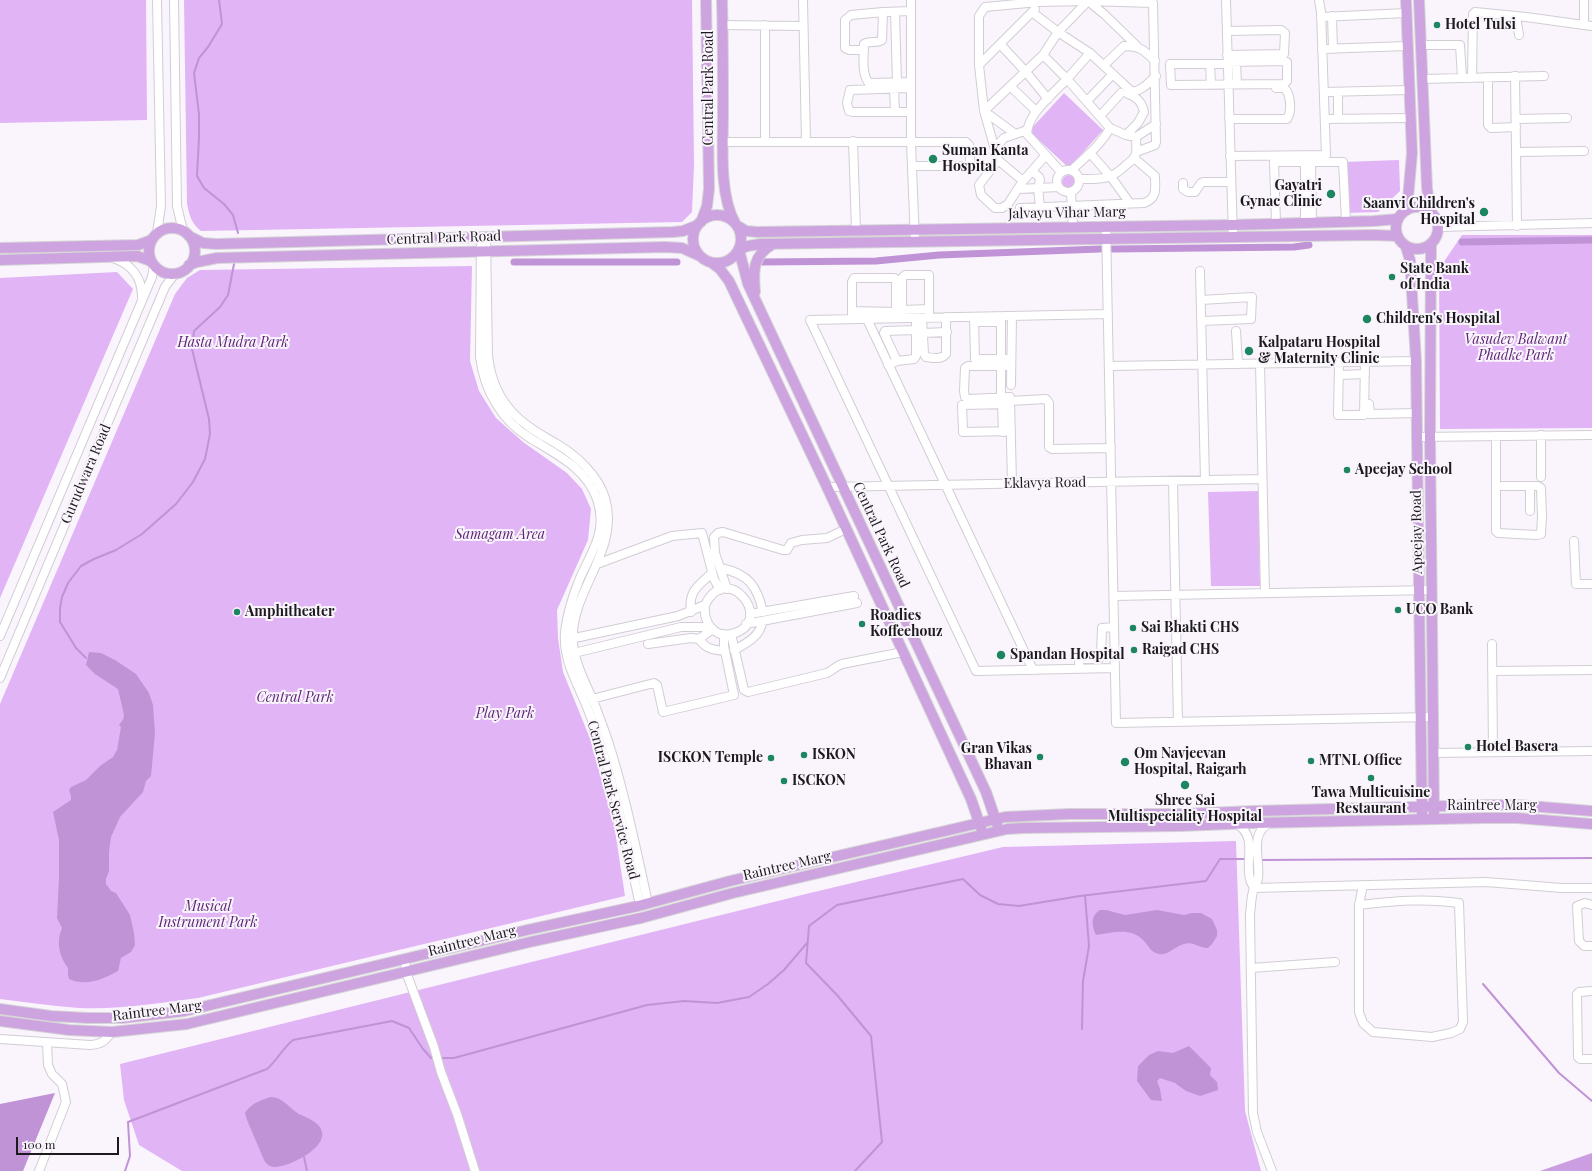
<!DOCTYPE html>
<style>
body{margin:0}
#map{position:relative;width:1592px;height:1171px;overflow:hidden;background:#faf5fd;font-family:"Playfair Display",serif}
canvas{display:block}
.scale{position:absolute;left:16px;top:1137px;width:103px;height:18px;box-sizing:border-box;border:2px solid #1c1a1d;border-top:0;padding-left:5px;font-size:12px;line-height:14px;white-space:nowrap;color:#1c1a1d;-webkit-text-stroke:3px #faf5fd;paint-order:stroke}
</style>
<div id="map">
<canvas width="1592" height="1171"></canvas>
<div class="scale">100 m</div>
</div>
<script>
const ctx = document.querySelector('canvas').getContext('2d');
ctx.lineJoin = 'round';
function fillPath(path, color) {
  ctx.fillStyle = color;
  ctx.fill(path, 'evenodd');
}
function stroke(path, color, width, dash) {
  ctx.strokeStyle = color;
  ctx.lineWidth = width;
  ctx.lineCap = dash ? 'butt' : 'round';
  ctx.setLineDash(dash || []);
  ctx.stroke(path);
}
function label(font, color, halo, rows, align = 'center') {
  ctx.font = font + ' "Playfair Display",serif';
  ctx.lineWidth = 4;
  ctx.setLineDash([]);
  ctx.textBaseline = 'middle';
  ctx.strokeStyle = halo;
  ctx.fillStyle = color;
  for (const [text, x, y, turn = 0] of rows) {
    ctx.save();
    ctx.translate(x, y);
    ctx.rotate((+turn || 0) * Math.PI / 180);
    ctx.textAlign = isNaN(turn) ? turn : align;
    if (halo) ctx.strokeText(text, 0, 0);
    ctx.fillText(text, 0, 0);
    ctx.restore();
  }
}
fillPath(new Path2D(`
 M0 0H146L147 120 0 123Z
 M184 0H692L694 164 692 212 682 222 201 231C191 223 189 215 187 203Z
 M1064 93 1103 130 1069 168 1029 131Z
 M1399 160 1400 191 1378 212 1346 213 1344 162Z
 M1062 182a7 7 0 1 1 14 0a7 7 0 1 1-14 0Z
 M1462 235H1592V428L1440 429 1439 269Z
 M472 266 470 361 479 391 496 418 523 442 567 473 582 489 591 509 588 540 557 610 558 638 563 672 591 741 614 824 625 896 198 998C158 1003 119 1010 79 1008 53 1006 26 1002 0 999V704L175 294 187 278 200 270Z
 M117 272 133 289 0 598V278Z
 M1259 491 1260 586H1211L1208 492Z
 M1236 841 1245 1111 1261 1171H182L139 1145 124 1100 120 1064 810 893 1003 847Z`), '#e0b4f5');
fillPath(new Path2D(`
 M1592 1153V1171H1540Z`), '#cb9de1');
fillPath(new Path2D(`
 M89 652 101 653 115 660 136 674 149 693 153 705 155 733 151 776 146 781 143 792 120 817 111 837 109 852V871L106 879V884L111 891 116 893 130 915 134 933 135 945 131 952 121 958 118 971C103 979 87 987 69 979L68 974V968C59 956 56 942 62 928L57 918 59 878V840L53 812 71 800V796L69 790 71 787 86 780 100 766 113 757 117 750 121 727 119 725C121 722 124 719 124 716 124 714 119 693 118 689L95 674 86 665Z
 M1100 910H1106L1125 915 1157 910 1184 915 1192 913H1201L1212 919 1217 930V936L1212 944 1208 948C1199 948 1193 941 1184 944 1176 946 1167 956 1159 954 1151 953 1148 945 1143 940 1130 927 1112 933 1096 935 1092 926 1090 916 1100 910Z
 M1189 1046 1211 1068 1210 1075 1217 1082 1218 1090 1200 1096 1186 1091 1175 1083 1160 1078 1157 1081 1160 1089 1162 1101 1151 1100 1137 1081 1138 1066 1149 1055 1158 1051 1173 1053Z
 M55 1093 23 1171H0V1104Z
 M270 1097C283 1097 289 1108 299 1114 307 1118 320 1122 322 1132 326 1149 287 1168 273 1167 269 1166 266 1164 264 1160L247 1120 245 1113C252 1103 259 1101 270 1097Z`), '#c093d6');
stroke(new Path2D(`
 M219 0 222 24 208 47 199 58 194 73 199 114V138L197 176 204 188 224 204 233 215 238 233
 M1108 249H1113
 M86 658 76 648 60 622V608L62 597 68 583 81 566 94 559 116 550 142 534 176 504 193 482 205 459 210 434 209 419 192 349 194 331 220 307 228 295 234 264
 M1260 860 1592 858
 M1483 984 1559 1073 1592 1101
 M1082 1029 1083 981 1089 946 1085 895
 M440 1058H454L647 1005 684 1001 717 1003 749 997 768 984 784 970 807 943
 M304 1157 307 1171
 M125 1171 130 1156 128 1122 267 1069C277 1060 283 1048 293 1040L392 1021 409 1028 423 1049 431 1058H435
 M855 1171 882 1142 871 1036 837 995 806 963 809 926 837 905 963 879 980 895 998 904 1019 906 1080 896 1206 881 1220 859H1246`), '#c093d6', 2);
stroke(new Path2D(`
 M1462 242 1592 240
 M1113 249 1294 247 1309 245
 M514 262H677
 M760 262 876 261 939 255 1100 249`), '#c093d6', 7);
const minor = new Path2D(`
 M157 0 161 206 157 233
 M174 0 177 206 183 231
 M803 0 806 141
 M911 0V142L915 242
 M1226 0 1233 237
 M1584 0V25L1592 26
 M911 11 883 12 882 40C877 44 870 40 864 44 864 55 861 74 869 83L911 82
 M895 12 897 82
 M1032 12 1058 32 1088 1 1104 14 1137 46
 M1332 16 1333 49
 M1321 17 1406 13
 M1507 20 1517 22 1519 35
 M723 25 803 26
 M1227 31 1281 30 1285 33 1284 54 1227 55
 M1000 44 1026 72 1048 99
 M1421 45H1460L1462 78
 M1322 49 1407 46
 M864 50H849L845 48V20L851 15 883 12
 M1043 55 1067 79 1090 53
 M1227 62 1284 61 1287 62V81L1284 84 1171 85 1170 64H1227
 M1236 62 1237 84
 M1210 64 1211 85
 M979 65 1035 9
 M1104 65 1124 46C1140 46 1144 50 1155 61
 M1515 76 1517 226
 M1488 77V125L1491 128 1516 127
 M1472 78 1473 14 1475 12 1526 17 1584 25
 M1422 79 1544 76
 M1010 86 1036 111
 M894 88 895 112
 M911 88 850 90 847 103 849 111 853 112H911
 M1324 92 1409 90
 M1087 101 1113 74
 M1100 116 1121 93
 M1229 119H1287C1292 112 1291 93 1284 88H1276
 M1325 119 1411 118
 M1338 119V92
 M1516 119 1567 118
 M1110 128 1126 135 1136 137 1156 124
 M1014 133 984 111 1043 55 1058 32 1090 53 1132 92C1143 90 1148 83 1156 76
 M1126 135 1138 123 1144 112C1142 102 1137 97 1128 94
 M853 141 856 230
 M723 142H966L969 145 970 153V164L968 166H912
 M765 142V25
 M995 148 1004 138 1027 130
 M1516 152 1584 151
 M1090 153 1111 177 1129 202
 M1046 155 1023 181 1008 204 1002 208H995L981 195 979 185 998 160 984 111 979 65V16L985 7 1038 2 1088 1 1153 3 1156 142 1155 145 1136 152
 M1230 156 1326 155 1321 12 1319 0
 M998 160 1023 181
 M1057 181a11 11 0 1 1 22 0a11 11 0 1 1-22 0Z
 M1032 171 1039 177 1040 180 1038 188 1040 207
 M1061 172 1027 134C1027 114 1054 93 1067 79L1110 128C1101 145 1085 157 1072 170
 M1079 179C1100 179 1110 181 1126 165 1130 162 1135 159 1136 153 1137 148 1136 142 1136 137
 M1183 183V189L1188 192H1195L1201 183 1203 182H1231
 M1019 189 1058 187
 M1071 192 1073 228
 M1020 208 1144 203C1158 198 1155 188 1155 176L1134 158
 M1276 223 1274 162H1305V223
 M1312 223 1311 162H1343L1346 222
 M1106 227 1116 723 1433 717
 M1438 227 1592 223
 M481 237 480 357C484 390 501 420 530 438 556 454 586 468 597 499 608 531 592 551 580 578 573 595 567 614 565 632 563 657 574 677 584 700 590 714 595 728 600 743 617 796 628 851 640 905
 M486 237 488 356C491 384 504 409 528 426 537 433 547 438 557 444 577 456 598 475 605 498 621 551 569 591 573 643 575 663 584 680 592 698 598 712 603 727 608 741 625 794 636 849 648 903
 M113 258C131 264 142 277 142 297
 M1200 271 1205 480
 M1201 300 1252 297 1251 319 1202 321
 M902 310 929 309
 M852 311 896 312
 M1108 314 810 320 976 671 1115 668
 M974 317 975 359H1011
 M902 318V278L905 275H929V318
 M922 318 924 354 926 357C933 358 941 360 946 354V317
 M852 319V282L854 278H894L896 279V318
 M867 319 1033 670
 M974 322H1001V359
 M1236 331 1238 364
 M923 333 947 332
 M897 361 884 333 885 331 916 330
 M1339 362 1338 415H1364L1365 362
 M1260 363 1265 593
 M888 365 897 361 914 359 916 356V318
 M1001 366V397
 M1109 366 1416 361
 M1339 375 1365 374
 M1011 385 1012 316
 M1010 397 970 399 965 397 964 391 965 368 968 366H1011
 M1010 400 1012 483
 M1010 401 1046 399 1049 403V447L1052 449 1111 448
 M1002 404 1003 432
 M1010 404 962 405 963 432 1011 431
 M1369 404 1370 414 1417 413
 M1541 435V477
 M1496 436V531L1498 533 1537 535 1541 534 1542 517 1541 488 1538 486H1502
 M1417 437 1592 435
 M1173 481 1178 722
 M1530 486V511
 M827 487 1262 479
 M1574 541 1576 584H1592
 M597 564 672 536 702 533 714 579 720 590
 M721 568C748 574 757 585 763 612
 M727 589 715 553 714 537 718 533 723 532 783 550H787L791 543 802 540 827 538 846 529
 M1114 596 1432 590
 M691 612C688 591 698 586 712 573
 M750 614 854 596
 M746 624 857 603
 M731 634 744 690 748 692 827 673C833 670 836 666 842 664L903 652
 M0 636 152 277 154 265
 M570 639 678 616 705 605C726 560 775 619 735 633 715 640 703 623 705 605
 M699 639C706 649 713 650 725 651
 M648 644 691 638 699 639 713 629
 M1492 644 1493 752
 M734 650C746 644 762 635 762 621
 M570 654 681 627H710
 M1080 668 1079 663 1081 659H1099L1101 656 1102 628 1114 627
 M1492 671 1592 670
 M0 678 165 287 173 276 178 273
 M592 699 654 683 657 685 663 712 734 695 724 646V634
 M1433 753 1592 751
 M1270 823C1248 833 1261 861 1258 879 1257 882 1255 885 1254 888 1251 896 1251 906 1250 915L1253 1113 1257 1132 1272 1171
 M1236 824C1258 835 1245 860 1250 879 1250 882 1253 885 1254 888
 M1254 888 1486 882 1562 888H1592
 M1359 905C1393 901 1426 898 1459 903L1463 1022 1460 1029 1451 1033 1432 1037 1373 1032 1363 1023 1359 1012V905L1363 885
 M1592 905 1585 903 1577 906 1579 941 1584 946H1592
 M405 959 406 972 434 1047 441 1072 457 1114 475 1171
 M1251 968 1335 962
 M1592 991 1579 992 1577 994 1578 1057 1580 1059H1592
 M0 1039 90 1045C102 1044 104 1042 112 1032
 M39 1171 66 1102 62 1084 52 1074 48 1065 47 1042`);
const major = new Path2D(`
 M722 0C723 38 723 76 723 114 723 146 719 194 735 223
 M1406 0 1412 153 1407 210
 M1419 0 1427 188 1430 212
 M1396 228a21 21 0 1 1 42 0a21 21 0 1 1-42 0Z
 M693 239a24 24 0 1 1 48 0a24 24 0 1 1-48 0Z
 M701 222 707 206 709 189 706 0
 M738 226 746 231 757 232 1232 225 1374 221 1398 219
 M149 251a23 23 0 1 1 46 0a23 23 0 1 1-46 0Z
 M189 236 203 243 216 244 673 232 683 231 698 225
 M1431 245 1430 437 1434 813
 M1406 247 1410 260 1416 361 1422 814
 M0 248 138 245 152 240
 M740 249 748 246 760 244 1374 235 1397 236
 M739 250 748 284 986 792 997 824
 M0 260 137 256 151 261
 M712 263 720 269 729 281 827 487 971 799 981 828
 M189 265 197 262 217 258 665 247 682 248 700 256
 M755 292C753 270 753 255 773 244
 M0 1009 51 1016 88 1018H123L185 1011 527 930 638 906 730 881 1005 817 1069 814H1181L1254 811 1485 805H1517L1592 811
 M0 1021 69 1030 112 1032 187 1024 530 942 641 918 733 893 1007 829 1024 828 1181 826 1255 823 1485 818H1517L1592 824`);
stroke(minor, '#d2cdd4', 10);
stroke(major, '#d6d6d6', 12);
stroke(minor, '#fff', 8);
stroke(major, '#cda4e0', 10);
for (const [x, y, r, color] of [
 [1437,25,4,"#1d8661"],
 [933,159,5,"#1d8661"],
 [1331,194,5,"#1d8661"],
 [1484,212,5,"#1d8661"],
 [1392,277,4,"#1d8661"],
 [1367,319,5,"#1d8661"],
 [1249,351,5,"#1d8661"],
 [1347,470,4,"#1d8661"],
 [1398,610,4,"#1d8661"],
 [237,612,4,"#1d8661"],
 [862,624,4,"#1d8661"],
 [1133,628,4,"#1d8661"],
 [1134,650,4,"#1d8661"],
 [1001,655,5,"#1d8661"],
 [1468,747,4,"#1d8661"],
 [804,755,4,"#1d8661"],
 [1040,757,4,"#1d8661"],
 [771,758,4,"#1d8661"],
 [1311,761,4,"#1d8661"],
 [1125,762,5,"#1d8661"],
 [1371,778,4,"#1d8661"],
 [784,781,4,"#1d8661"],
 [1185,785,5,"#1d8661"]
]) {
  const dot = new Path2D();
  dot.arc(x, y, r, 0, 2 * Math.PI);
  ctx.fillStyle = color;
  ctx.fill(dot);
  stroke(dot, '#faf5fd', 1.5);
}
label('bold 14px', '#1c1a1d', '#faf5fd', [
 ["Hotel Tulsi",1445,25],
 ["Suman Kanta",942,151],
 ["Hospital",942,167],
 ["Gayatri",1322,186,"right"],
 ["Gynac Clinic",1322,202,"right"],
 ["Saanvi Children's",1475,204,"right"],
 ["Hospital",1475,220,"right"],
 ["State Bank",1400,269],
 ["of India",1400,285],
 ["Children's Hospital",1376,319],
 ["Kalpataru Hospital",1258,343],
 ["& Maternity Clinic",1258,359],
 ["Apeejay School",1355,470],
 ["UCO Bank",1406,610],
 ["Amphitheater",245,612],
 ["Roadies",870,616],
 ["Koffeehouz",870,632],
 ["Sai Bhakti CHS",1141,628],
 ["Raigad CHS",1142,650],
 ["Spandan Hospital",1010,655],
 ["Hotel Basera",1476,747],
 ["Gran Vikas",1032,749,"right"],
 ["Bhavan",1032,765,"right"],
 ["Om Navjeevan",1134,754],
 ["Hospital, Raigarh",1134,770],
 ["ISKON",812,755],
 ["ISCKON Temple",763,758,"right"],
 ["MTNL Office",1319,761],
 ["ISCKON",792,781],
 ["Tawa Multicuisine",1371,793,"center"],
 ["Restaurant",1371,809,"center"],
 ["Shree Sai",1185,801,"center"],
 ["Multispeciality Hospital",1185,817,"center"]
], 'left');
label('14px', '#1c1a1d', '#faf5fd', [
 ["Central Park Road",709,88,-90],
 ["Jalvayu Vihar Marg",1067,213,-1],
 ["Central Park Road",444,238,-2],
 ["Gurudwara Road",86,474,-67],
 ["Eklavya Road",1045,483,-1],
 ["Apeejay Road",1417,532,-91],
 ["Central Park Road",881,535,65],
 ["Central Park Service Road",613,800,75],
 ["Raintree Marg",1492,806],
 ["Raintree Marg",787,866,-13],
 ["Raintree Marg",472,941,-14],
 ["Raintree Marg",157,1011,-7]
]);
label('italic 14px', '#5e2676', '#faf5fd', [
 ["Vasudev Balwant",1516,340],
 ["Phadke Park",1516,356],
 ["Hasta Mudra Park",233,343],
 ["Samagam Area",500,535],
 ["Central Park",295,698],
 ["Play Park",505,714],
 ["Musical",208,907],
 ["Instrument Park",208,923]
]);
</script>
